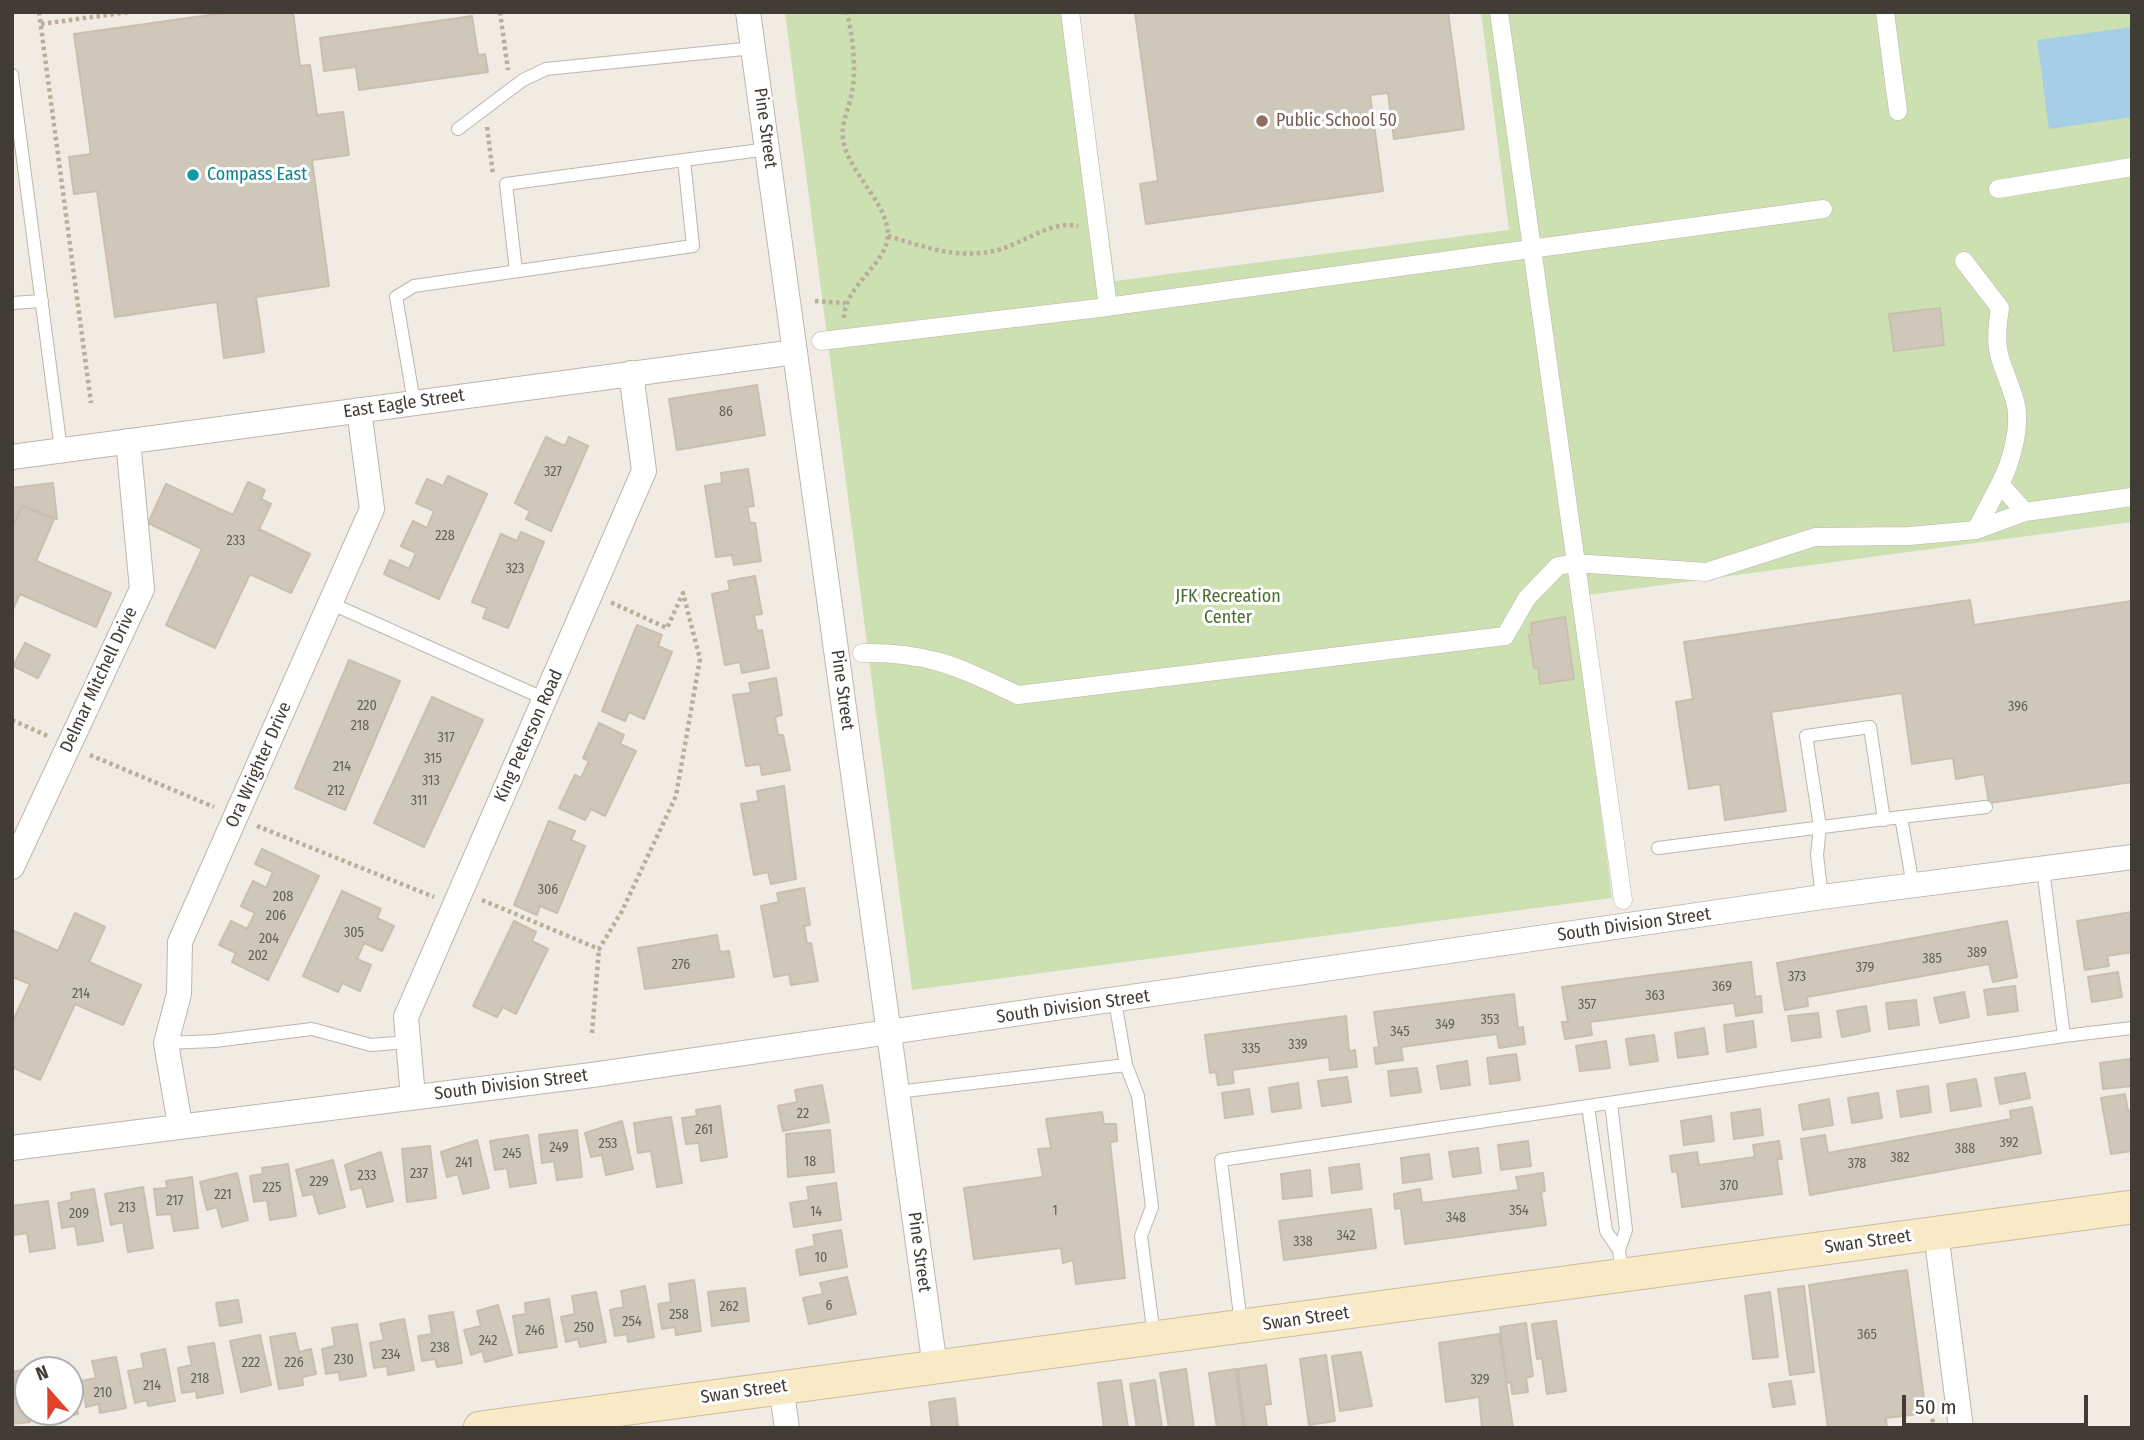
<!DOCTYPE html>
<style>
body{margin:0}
#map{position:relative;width:2144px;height:1440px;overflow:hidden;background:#f0ece4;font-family:"Fira Sans Condensed",sans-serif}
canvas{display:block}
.frame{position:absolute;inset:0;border:14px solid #413c35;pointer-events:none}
.north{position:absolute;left:14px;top:1356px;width:70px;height:70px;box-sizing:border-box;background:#fff;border:2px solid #b3b1ae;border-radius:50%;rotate:339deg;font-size:19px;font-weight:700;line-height:28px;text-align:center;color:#413c35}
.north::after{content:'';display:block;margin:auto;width:24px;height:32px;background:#e1402a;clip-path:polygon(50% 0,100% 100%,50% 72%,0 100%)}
.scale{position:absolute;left:1902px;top:1395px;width:186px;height:32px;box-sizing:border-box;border:4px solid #413c35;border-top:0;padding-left:9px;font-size:21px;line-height:24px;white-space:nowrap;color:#413c35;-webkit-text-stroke:5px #fff;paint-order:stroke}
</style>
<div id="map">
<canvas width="2144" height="1440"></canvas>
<div class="frame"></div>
<div class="north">N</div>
<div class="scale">50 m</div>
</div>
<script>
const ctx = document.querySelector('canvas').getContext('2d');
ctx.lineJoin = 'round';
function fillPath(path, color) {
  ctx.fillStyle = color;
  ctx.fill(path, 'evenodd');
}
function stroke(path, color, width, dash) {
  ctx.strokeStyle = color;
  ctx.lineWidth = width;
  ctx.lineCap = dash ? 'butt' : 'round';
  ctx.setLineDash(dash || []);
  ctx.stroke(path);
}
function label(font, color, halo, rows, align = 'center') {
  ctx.font = font + ' "Fira Sans Condensed",sans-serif';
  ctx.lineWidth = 6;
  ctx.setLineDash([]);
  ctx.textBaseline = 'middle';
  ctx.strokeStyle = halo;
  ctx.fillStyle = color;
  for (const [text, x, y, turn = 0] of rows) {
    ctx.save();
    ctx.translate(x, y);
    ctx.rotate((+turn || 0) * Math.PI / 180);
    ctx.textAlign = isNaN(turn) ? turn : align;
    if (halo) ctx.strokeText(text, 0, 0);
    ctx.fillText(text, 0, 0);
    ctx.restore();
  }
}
fillPath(new Path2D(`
 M785 12H1079L1115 281 1509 230 1481 12H2132V522L1573 597 1612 898 912 990Z`), '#cce0b1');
fillPath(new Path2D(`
 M2132 27V117L2049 129 2037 40Z`), '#a6cee7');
const building = new Path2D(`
 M231 12H293L300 66 310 65 317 115 343 112 349 155 312 160 329 286 256 297 264 352 224 358 217 302 115 317 97 191 74 194 69 157 91 154 74 34Z
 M1135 12H1448L1464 129 1394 139 1388 93 1370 95 1383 191 1146 224 1140 184 1158 181Z
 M472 16 478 55 485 54 488 72 359 90 356 67 324 71 320 38Z
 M1940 308 1944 345 1894 351 1889 314Z
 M757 385 765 435 677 450 669 399Z
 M546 437 565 446 569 437 588 446 551 531 526 519 530 511 515 503Z
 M748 469 754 506 747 507 750 523H755L761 561 734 565 732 555 716 557 705 486 722 483 721 473Z
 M448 476 487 494 439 599 384 574 390 560 409 569 416 553 401 546 413 521 427 528 434 511 416 503 427 479 443 486Z
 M248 482 265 490 261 499 271 504 259 529 310 554 291 593 250 574 215 648 166 625 202 549 148 523 166 484 233 515Z
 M53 483 57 519 22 506 12 527V488Z
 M22 506 54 519 36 561 111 593 96 627 20 594 12 611V527Z
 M521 532 544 542 508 628 483 618 487 608 472 602 501 534 517 541Z
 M755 576 762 614 754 615 757 631 762 630 769 668 742 673 740 662 725 665 712 594 730 590 728 581Z
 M1970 600 1974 625 2132 601V782L1989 803 1984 774 1956 779 1953 758 1912 764 1902 693 1771 712 1786 811 1725 820 1720 784 1689 789 1676 702 1693 699 1684 642Z
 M1565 617 1574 679 1540 684 1538 667 1534 668 1529 635 1532 634 1531 623Z
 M637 625 662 635 658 646 672 652 644 719 629 712 625 721 602 711Z
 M25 643 50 655 38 678 13 666Z
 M349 660 400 681 345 810 295 788Z
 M776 678 782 715 775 717 778 735H783L790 770 762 775 760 764 746 766 733 695 751 693 749 683Z
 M432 697 483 720 424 847 374 823Z
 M599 723 624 735 620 744 636 751 605 816 591 809 585 820 559 808 575 775 581 778 589 761 583 758Z
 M784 786 796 879 771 884 768 872 754 875 741 804 759 801 757 791Z
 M549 821 575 831 571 840 585 846 557 913 540 906 537 915 514 905Z
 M262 849 319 876 268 980 232 962 236 953 219 945 231 921 247 929 255 913 241 906 253 881 266 888 273 872 255 864Z
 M804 888 810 925 804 926 807 944 811 943 818 981 791 985 789 974 774 977 761 906 779 902 777 893Z
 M342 891 381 909 377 918 394 926 382 951 364 943 357 959 371 965 360 991 342 983 338 992 303 976Z
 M2132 912V952L2107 956 2109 966 2085 970 2077 921Z
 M75 913 105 927 89 962 141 985 123 1025 75 1004 40 1080 12 1067V1023L30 984 12 977V930L58 951Z
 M514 921 536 932 532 941 548 949 516 1014 503 1007 497 1017 473 1006Z
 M2007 921 2017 977 1993 982 1989 964 1807 997 1808 1006 1785 1010 1777 963Z
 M717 935 720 952 729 951 734 977 645 989 638 948Z
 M1751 962 1755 997 1761 996 1762 1012 1736 1016 1734 1003 1590 1022 1592 1035 1565 1039 1562 1022H1568L1562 987Z
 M2118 972 2122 997 2092 1002 2088 977Z
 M2015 986 2018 1011 1988 1015 1984 990Z
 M1964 992 1969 1017 1940 1023 1934 998Z
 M1514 994 1518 1028 1523 1027 1525 1044 1499 1048 1497 1034 1401 1047 1403 1060 1376 1064 1374 1048 1379 1047 1374 1012Z
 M1916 1000 1919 1025 1889 1029 1886 1003Z
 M1866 1006 1870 1031 1842 1037 1837 1011Z
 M1818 1013 1821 1037 1792 1041 1788 1016Z
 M1346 1016 1349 1051 1355 1050 1357 1067 1330 1070 1329 1057 1232 1070 1234 1083 1218 1085 1216 1072 1210 1073 1205 1035Z
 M1753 1021 1756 1047 1727 1052 1724 1025Z
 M1704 1028 1708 1054 1678 1058 1675 1033Z
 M1654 1035 1658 1061 1630 1065 1626 1039Z
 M1606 1041 1610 1068 1580 1071 1576 1046Z
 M1516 1054 1520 1080 1490 1084 1487 1058Z
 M2130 1059 2132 1086 2103 1089 2100 1063Z
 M1467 1061 1470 1085 1441 1089 1437 1066Z
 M1417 1068 1421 1092 1391 1096 1388 1071Z
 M2025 1073 2030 1098 2000 1104 1995 1078Z
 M1347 1077 1351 1102 1322 1106 1318 1081Z
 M1976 1079 1981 1106 1951 1111 1947 1084Z
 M1298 1083 1301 1108 1272 1112 1269 1088Z
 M822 1085 829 1122 783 1131 778 1106 797 1102 795 1090Z
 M1928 1086 1931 1112 1901 1117 1897 1091Z
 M1249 1089 1253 1114 1225 1118 1222 1093Z
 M1878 1093 1882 1118 1852 1123 1848 1098Z
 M2125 1094 2128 1111H2132V1151L2111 1154 2101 1098Z
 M1829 1099 1833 1125 1803 1130 1799 1105Z
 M720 1106 727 1157 701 1161 699 1143 686 1144 682 1118 697 1116 696 1110Z
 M2032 1107 2041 1153 1810 1195 1801 1139 1825 1135 1828 1153 2011 1119 2010 1111Z
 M1760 1109 1763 1135 1734 1139 1731 1113Z
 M1102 1112 1104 1124H1116L1117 1141 1110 1142 1125 1278 1076 1284 1073 1260 1063 1263 1061 1248 974 1259 964 1188 1043 1177 1038 1149 1051 1148 1046 1119Z
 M1711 1116 1714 1141 1684 1145 1681 1121Z
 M671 1117 682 1183 657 1187 651 1151 638 1153 634 1123Z
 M622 1121 633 1169 606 1175 602 1155 591 1157 585 1133Z
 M577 1130 582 1177 557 1180 554 1161 542 1163 539 1135Z
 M830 1130 834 1172 788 1177 786 1134Z
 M528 1135 536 1183 510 1187 507 1168 495 1170 490 1141Z
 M477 1140 489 1188 463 1194 458 1174 447 1177 441 1152Z
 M1528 1141 1531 1166 1501 1170 1498 1145Z
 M1779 1141 1782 1159H1777L1782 1194 1682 1207 1677 1171 1672 1172 1670 1156 1697 1152 1699 1165 1755 1157 1753 1145Z
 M430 1146 436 1198 407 1202 402 1149Z
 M1478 1148 1481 1173 1453 1177 1449 1152Z
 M381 1152 393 1201 367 1207 362 1187 351 1190 345 1165Z
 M1429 1154 1432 1179 1403 1183 1401 1158Z
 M333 1160 345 1207 319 1214 313 1194 303 1196 296 1170Z
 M288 1164 296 1216 270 1220 267 1200 254 1202 250 1176 263 1174 262 1168Z
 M1359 1164 1362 1189 1332 1193 1329 1168Z
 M1310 1170 1312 1196 1283 1199 1281 1174Z
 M237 1173 248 1220 222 1227 217 1207 207 1210 200 1182Z
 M1543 1173 1545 1191 1541 1192 1546 1225 1405 1244 1401 1208 1395 1209 1394 1194 1420 1189 1422 1203 1519 1190 1516 1177Z
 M192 1177 198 1228 174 1231 171 1214 157 1215 154 1189 167 1188 166 1181Z
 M836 1183 841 1220 794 1227 790 1203 809 1200 807 1187Z
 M143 1187 153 1248 128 1252 123 1222 111 1225 105 1194Z
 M94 1189 103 1241 78 1245 75 1226 62 1228 58 1203 72 1200 71 1193Z
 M48 1201 55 1248 30 1252 27 1233 14 1235 12 1206Z
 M1371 1209 1376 1248 1284 1260 1279 1221Z
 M841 1230 847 1267 800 1275 796 1250 815 1246 813 1235Z
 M1907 1270 1926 1413 1886 1418 1887 1428H1828L1809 1285Z
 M847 1277 856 1314 809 1324 803 1298 823 1294 820 1283Z
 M694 1280 701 1331 676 1335 675 1327 662 1329 658 1304 671 1302 669 1284Z
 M645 1286 654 1337 628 1342 627 1334 615 1336 610 1310 624 1307 621 1291Z
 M1804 1286 1814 1372 1790 1375 1778 1289Z
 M745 1288 749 1321 712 1326 708 1292Z
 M596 1292 606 1342 580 1347 578 1339 566 1342 561 1317 575 1314 572 1296Z
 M1770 1292 1778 1357 1753 1359 1745 1296Z
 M549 1299 557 1347 519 1353 513 1316 526 1314 525 1303Z
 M238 1300 242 1322 220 1326 216 1303Z
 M498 1305 512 1355 485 1362 482 1351 471 1355 464 1330 481 1326 477 1311Z
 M453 1312 462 1363 437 1367 435 1359 422 1361 418 1336 432 1334 429 1316Z
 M404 1319 414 1370 388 1375 387 1366 374 1368 370 1343 384 1340 380 1324Z
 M1556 1321 1566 1391 1547 1394 1542 1358 1537 1359 1532 1324Z
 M1526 1323 1533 1376 1526 1378 1528 1392 1512 1394 1511 1382 1507 1383 1500 1327Z
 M357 1324 366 1376 340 1380 339 1372 326 1374 322 1349 335 1346 332 1328Z
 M295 1333 299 1352 311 1349 316 1374 302 1377 303 1385 279 1389 270 1337Z
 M1499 1334 1513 1428H1482L1479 1397 1446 1402 1439 1343Z
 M260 1335 271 1385 241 1392 230 1341Z
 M214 1343 223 1393 197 1398 196 1391 182 1393 178 1368 192 1365 188 1347Z
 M165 1349 175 1401 148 1406 147 1400 135 1403 128 1371 144 1368 141 1354Z
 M1361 1352 1372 1406 1340 1411 1332 1356Z
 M1326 1355 1335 1421 1309 1425 1300 1359Z
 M116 1357 126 1408 100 1413 99 1404 86 1407 82 1381 96 1378 92 1361Z
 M69 1363 78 1414 52 1419 50 1412H70V1370L45 1368Z
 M1266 1365 1271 1404 1264 1405 1267 1428H1245L1238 1369Z
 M1186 1369 1194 1428H1169L1160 1373Z
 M1236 1369 1243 1428H1217L1209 1373Z
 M22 1370 30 1422 12 1424V1372Z
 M1121 1380 1128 1428H1104L1098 1383Z
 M1155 1380 1162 1428H1137L1130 1384Z
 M1791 1381 1795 1404 1773 1407 1769 1384Z
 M955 1398 958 1428H932L929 1402Z`);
fillPath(building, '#d0c7bb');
stroke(building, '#cabeaf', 2);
const service = new Path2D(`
 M12 75 61 450
 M458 129 523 80 546 69 753 48
 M516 271 506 184 684 160
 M12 303 42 301
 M414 402 396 297 414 286 693 246 684 160 768 149
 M330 603 545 699
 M1658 848 1901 817
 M1913 886 1901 817 1986 807
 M1822 897 1817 855 1820 827 1806 736 1870 727 1884 820
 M1115 1001 1126 1065
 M2064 1036 2132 1028
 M166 1043 214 1041 312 1029 371 1045 408 1042
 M897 1092 1126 1065 1138 1096 1152 1207 1141 1236 1154 1336
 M1611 1103 1626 1230 1619 1250 1622 1275
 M1588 1106 1606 1231 1619 1250
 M1241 1324 1221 1160 2064 1036 2043 869`);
const pedestrian = new Path2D(`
 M1070 12 1108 307
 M1499 12 1623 900
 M1885 12 1898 111
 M1998 189 2132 167
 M1964 261 2000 308C1992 357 2002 358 2015 401 2022 425 2011 463 2000 484
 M821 341 1099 308 1823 209
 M1976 530 2025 512
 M862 653C930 652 958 667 1018 695L1505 636 1527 598 1558 566 1575 563 1706 572 1815 537 1909 536 1976 530 2000 484 2025 512 2132 497`);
const minor = new Path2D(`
 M748 12 935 1367
 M12 457 795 352
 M12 867 142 589 128 441
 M413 1097 406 1017 644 471 631 373
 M180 1125 166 1043 179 994 180 942 372 509 359 410
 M12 1148 592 1075 1822 897 2132 857
 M1936 1233 1961 1428
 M781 1386 787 1428`);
const secondary = new Path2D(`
 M480 1428 2132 1207`);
stroke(service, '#bdb6ab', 14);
stroke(pedestrian, '#bdb6ab', 19);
stroke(minor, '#bdb6ab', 26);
stroke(secondary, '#cbbc98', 35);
stroke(new Path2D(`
 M39 12 91 403
 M500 12 508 70
 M41 24 129 12
 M487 127 493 174
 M888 236C925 247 961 261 1001 249 1025 242 1053 220 1078 226
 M815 301 845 303
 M844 318C844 286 887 264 888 235 888 203 847 171 843 139 841 124 848 111 851 97 857 71 853 38 847 12
 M12 720 50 737
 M90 755 214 807
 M257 826 434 897
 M482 900 599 949 622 911 676 796 700 659 683 593 667 628 610 602
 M592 1033 599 949
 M1931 1412 1934 1428`), '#baae9b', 4.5, [3.5, 3.5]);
stroke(service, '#fff', 12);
stroke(pedestrian, '#fff', 18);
stroke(minor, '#fff', 24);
stroke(secondary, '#f8eac6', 33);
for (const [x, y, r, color] of [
 [1262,121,7,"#8d6e63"],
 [193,175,7,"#0f9aa8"]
]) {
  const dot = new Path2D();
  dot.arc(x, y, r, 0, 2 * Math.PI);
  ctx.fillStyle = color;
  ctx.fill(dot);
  stroke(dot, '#fff', 2.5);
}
label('14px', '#655f56', null, [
 ["86",726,412],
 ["327",553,472],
 ["228",445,536],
 ["233",236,541],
 ["323",515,569],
 ["220",367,706],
 ["396",2018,707],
 ["218",360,726],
 ["317",446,738],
 ["315",433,759],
 ["214",342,767],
 ["313",431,781],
 ["212",336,791],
 ["311",419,801],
 ["306",548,890],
 ["208",283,897],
 ["206",276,916],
 ["305",354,933],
 ["204",269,939],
 ["389",1977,953],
 ["202",258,956],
 ["385",1932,959],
 ["276",681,965],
 ["379",1865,968],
 ["373",1797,977],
 ["369",1722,987],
 ["214",81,994],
 ["363",1655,996],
 ["357",1587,1005],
 ["353",1490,1020],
 ["349",1445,1025],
 ["345",1400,1032],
 ["339",1298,1045],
 ["335",1251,1049],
 ["22",803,1114],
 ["261",704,1130],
 ["392",2009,1143],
 ["253",608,1144],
 ["249",559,1148],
 ["388",1965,1149],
 ["245",512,1154],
 ["382",1900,1158],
 ["18",810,1162],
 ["241",464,1163],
 ["378",1857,1164],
 ["237",419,1174],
 ["233",367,1176],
 ["229",319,1182],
 ["370",1729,1186],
 ["225",272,1188],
 ["221",223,1195],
 ["217",175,1201],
 ["213",127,1208],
 ["1",1055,1211],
 ["354",1519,1211],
 ["14",816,1212],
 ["209",79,1214],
 ["348",1456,1218],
 ["342",1346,1236],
 ["338",1303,1242],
 ["10",821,1258],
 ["6",829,1306],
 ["262",729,1307],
 ["258",679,1315],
 ["254",632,1322],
 ["250",584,1328],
 ["246",535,1331],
 ["365",1867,1335],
 ["242",488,1341],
 ["238",440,1348],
 ["234",391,1355],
 ["230",344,1360],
 ["222",251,1363],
 ["226",294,1363],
 ["218",200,1379],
 ["329",1480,1380],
 ["214",152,1386],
 ["210",103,1393]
]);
label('18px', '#785e54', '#fff', [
 ["Public School 50",1276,121]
], 'left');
label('18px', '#413c35', '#fff', [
 ["Pine Street",765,128,82],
 ["East Eagle Street",404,404,-8],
 ["Delmar Mitchell Drive",99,680,-65],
 ["Pine Street",842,690,82],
 ["King Peterson Road",529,736,-66],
 ["Ora Wrighter Drive",259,765,-66],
 ["South Division Street",1634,925,-8],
 ["South Division Street",1073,1007,-8],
 ["South Division Street",511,1085,-7],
 ["Swan Street",1868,1242,-8],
 ["Pine Street",919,1252,82],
 ["Swan Street",1306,1319,-8],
 ["Swan Street",744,1392,-8]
]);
label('18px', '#0d838f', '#fff', [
 ["Compass East",207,175]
], 'left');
label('18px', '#486b2f', '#fff', [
 ["JFK Recreation",1228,597],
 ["Center",1228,618]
]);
</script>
